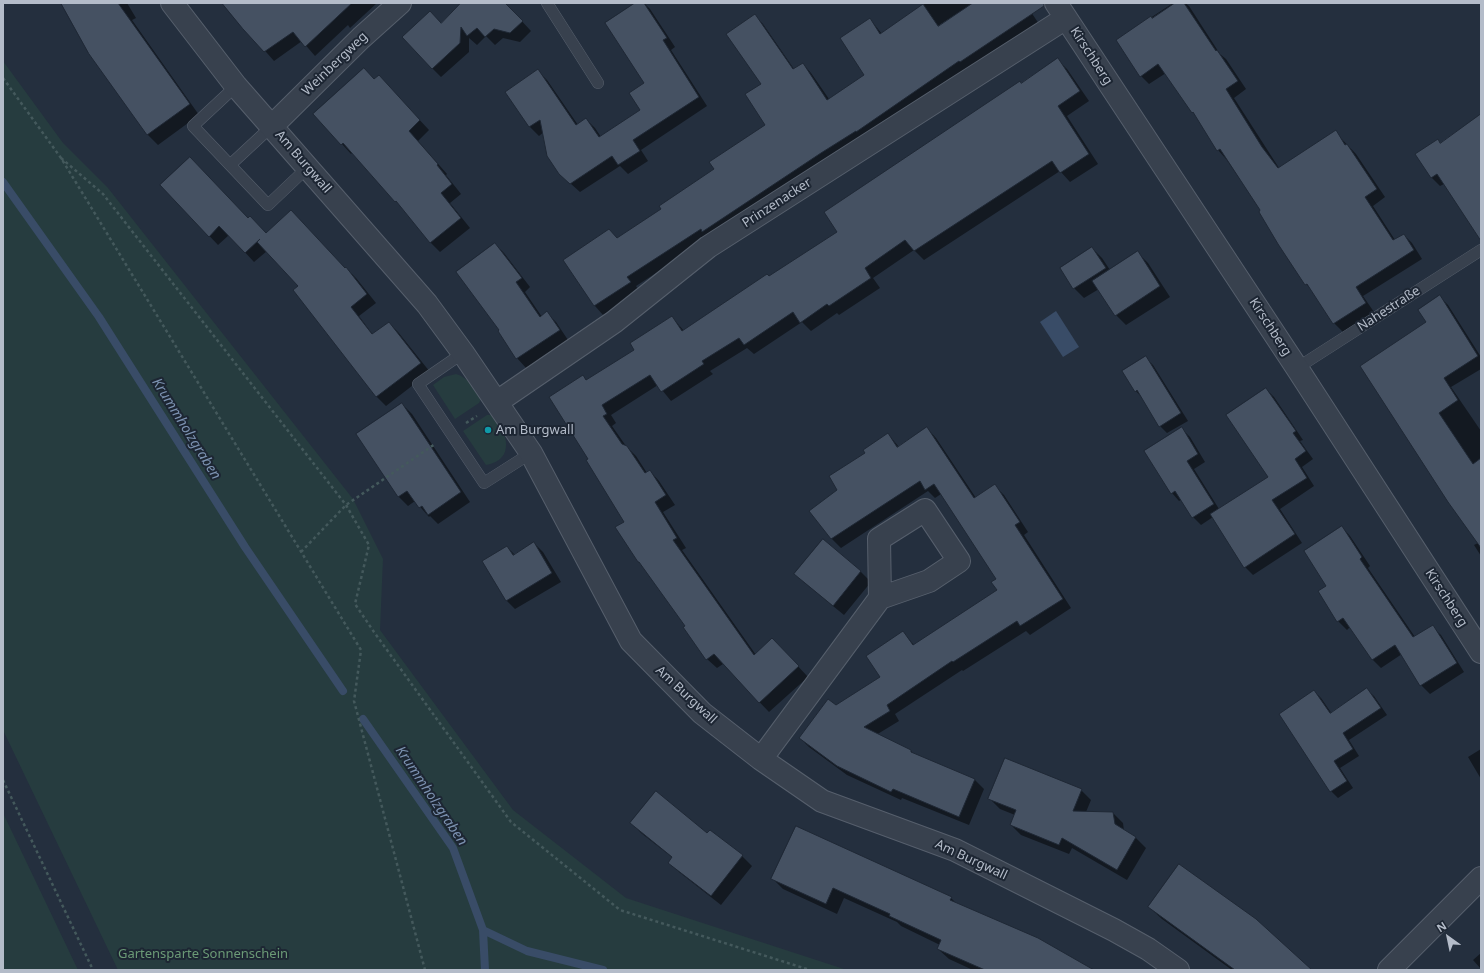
<!DOCTYPE html>
<meta charset="utf-8">
<style>
body{margin:0}
#map{position:relative;width:1484px;height:973px;overflow:hidden;background:#242f3e;font-family:"Noto Sans",sans-serif}
canvas{display:block}
.frame{position:absolute;inset:0;border:4px solid #b4bcc9;pointer-events:none}
.north{position:absolute;left:1428px;top:917px;width:40px;height:40px;-webkit-text-stroke:3px #1d2633;paint-order:stroke;rotate:327deg;font-size:11px;font-weight:700;line-height:16px;text-align:center;color:#b4bcc9}
.north::after{content:'';display:block;margin:auto;width:14px;height:18px;background:#b4bcc9;clip-path:polygon(50% 0,100% 100%,50% 72%,0 100%)}
</style>
<div id="map">
<canvas width="1484" height="973"></canvas>
<div class="frame"></div>
<div class="north">N</div>
</div>
<script>
const ctx = document.querySelector('canvas').getContext('2d');
ctx.lineJoin = 'round';
function fillPath(path, color) {
  ctx.fillStyle = color;
  ctx.fill(path, 'evenodd');
}
function stroke(path, color, width, dash) {
  ctx.strokeStyle = color;
  ctx.lineWidth = width;
  ctx.lineCap = dash ? 'butt' : 'round';
  ctx.setLineDash(dash || []);
  ctx.stroke(path);
}
function label(font, color, halo, rows, align = 'center') {
  ctx.font = font + ' "Noto Sans",sans-serif';
  ctx.lineWidth = 4;
  ctx.setLineDash([]);
  ctx.textBaseline = 'middle';
  ctx.strokeStyle = halo;
  ctx.fillStyle = color;
  for (const [text, x, y, turn = 0] of rows) {
    ctx.save();
    ctx.translate(x, y);
    ctx.rotate((+turn || 0) * Math.PI / 180);
    ctx.textAlign = isNaN(turn) ? turn : align;
    if (halo) ctx.strokeText(text, 0, 0);
    ctx.fillText(text, 0, 0);
    ctx.restore();
  }
}
fillPath(new Path2D(`
 M3 61 63 143 108 188 353 499 383 559 380 630 513 810 626 898 847 970H118L3 730Z
 M456 374C468 377 473 388 481 399L479 403 455 419 433 385 444 377Z
 M487 415H491C508 431 516 460 486 465L463 431Z
 M3 813 78 970H3Z`), '#263c3f');
fillPath(new Path2D(`
 M1056 311 1079 347 1063 357 1040 322Z`), '#394c67');
fillPath(new Path2D(`
 M63 3H127L136 18 132 20 199 115 158 145 148 135 90 53Z
 M223 3H377L350 28 348 25 315 56 302 41 274 61Z
 M463 3H505L531 31 520 42 503 38 495 45 486 36 477 45 469 38V52L441 77 432 68 441 24Z
 M637 3H644L650 9 675 47 671 50 707 106 641 150 648 161 628 174 620 166 580 192 560 174 544 132 539 136 530 127 506 92 538 71 547 80 578 125 586 119 595 128 601 137 642 110 645 83Z
 M926 3H1025L1039 24 636 286 639 291 603 315 595 306 564 260 609 230 618 239 662 209 715 170 766 125 755 16 763 24 794 69 803 64 811 73 829 99 865 75 870 19 882 34Z
 M1173 3H1185L1189 6 1220 54 1226 59 1246 89 1234 98 1279 168 1335 132 1356 154 1385 197 1373 206 1395 240 1404 235 1412 243 1422 259 1363 296 1374 312 1343 332 1334 323 1314 292 1306 284 1262 211 1226 159 1218 150 1197 117 1166 73 1149 84 1141 76 1117 40Z
 M1058 60 1067 69 1089 101 1067 116 1098 164 1070 182 1060 171 924 260 914 250 873 278 880 288 839 315 837 313 811 331 802 322 754 354 747 348 710 371 713 374 671 401 658 385 611 415 616 423 612 426 626 446 636 456 647 473 650 471 659 481 675 505 663 512 686 548 682 550 756 655 782 649 808 677 769 712 723 664 717 668 707 659 686 626 645 568 639 562 625 522 590 459 583 377 587 380 635 350 672 317 684 331 838 232 1021 84Z
 M375 80 388 86 429 130 418 141 447 174 446 175 461 194 450 203 470 228 440 252 431 243 404 210 353 152 351 154 342 144Z
 M1481 115V236L1444 184 1440 186 1432 178 1417 155 1441 144Z
 M161 185 248 219 266 234 346 268 356 278 376 303 359 316 373 335 389 323 398 332 430 372 386 406 376 396 300 286 267 251 254 262 229 235 218 245Z
 M495 244 504 253 530 287 525 292 542 317 547 313 556 322 568 340 526 368 517 358 500 330Z
 M1092 248 1102 258 1110 270 1138 253 1148 263 1170 297 1126 325 1116 315 1099 289 1084 298 1074 288Z
 M1440 297 1448 305 1481 357V369L1451 387 1481 431V556L1474 545 1478 543 1419 457 1427 322Z
 M1146 358 1153 365 1188 421 1167 433 1160 426 1143 399 1136 391Z
 M1266 389 1274 397 1303 440 1300 441 1313 459 1302 467 1314 486 1280 509 1302 543 1253 575 1245 567 1213 517 1201 525 1193 517 1181 500 1179 501 1172 493 1182 429 1190 437 1205 462 1194 469 1219 509 1269 477Z
 M402 404 412 414 470 502 438 524 430 516 429 517 415 501 408 506 398 496Z
 M927 428 936 438 976 498 995 486 1004 495 1028 532 1024 535 1071 608 1030 635 1026 631 963 671 962 670 895 714 899 721 876 735 911 751 914 754 975 780 984 789 969 825 902 798 901 800 847 775 809 747 800 738 836 706 881 677 903 632 914 645 998 590 997 579 941 494 935 498 928 491 841 548 831 538 839 490 866 453 888 434 899 447Z
 M1342 527 1350 536 1370 566 1368 568 1415 637 1432 627 1441 635 1464 672 1430 694 1421 685 1402 654 1381 668 1372 659 1350 627 1347 630 1338 621 1328 586Z
 M823 541 861 572 871 582 844 615 806 584 796 574Z
 M534 543 543 552 561 582 515 609 506 600 507 547 515 555Z
 M1367 690 1374 696 1387 715 1349 740 1359 756 1340 768 1353 788 1338 798 1331 791 1280 714 1314 691 1321 698 1332 714Z
 M1481 749V779L1468 757Z
 M1081 790 1091 800 1086 812 1113 813 1123 823 1124 831 1136 838 1146 848 1127 880 1072 848 1069 854 1021 835 1011 825 1015 815 1000 809 990 799Z
 M632 823 708 834 742 856 752 866 721 905 679 872 669 863 673 858 641 833Z
 M773 879 951 898 956 903 1093 970H973L949 959 938 949 940 945 901 926 897 922 844 898 837 914 783 889Z
 M1149 907 1310 970H1232L1162 919Z
 M1481 953V969L1473 960Z`), '#0007');
stroke(new Path2D(`
 M3 182 99 317 245 547 343 691
 M363 719 453 848 483 930 527 951 603 970
 M483 930 485 970`), '#394c67', 8);
const building = new Path2D(`
 M61 3H118L190 104 147 135 89 54Z
 M222 3H352L305 47 293 32 264 52 243 29Z
 M461 3H505L523 21 510 33 494 29 485 37 477 28 467 36 461 27 460 43 432 69 402 37 430 11 441 23Z
 M635 3H644L667 38 663 40 699 97 633 140 640 151 618 165 612 156 570 184 559 174 547 156 540 120 529 127 505 92 538 69 576 125 586 118 599 137 640 110 629 93 644 83 605 23Z
 M973 3H1044V6L960 62 959 61 856 132V131L821 153 702 232 701 229 627 277 631 282 594 306 563 260 609 229 617 238 661 209 659 206 714 169 709 162 765 125 745 94 761 84 726 34 755 14 793 69 803 63 827 100 864 75 840 38 870 18 880 34 923 4 938 26Z
 M1175 3H1184L1216 51 1217 50 1238 81 1226 89 1262 147 1278 168 1336 130 1345 145 1347 144 1377 189 1365 197 1393 240 1404 234 1414 250 1356 287 1366 303 1333 324 1307 284 1305 285 1278 244 1259 212 1260 210 1220 149 1217 151 1193 112 1192 113 1158 64 1140 77 1116 40 1151 16 1152 18Z
 M1058 58 1080 91 1058 106 1089 154 1060 173 1052 161 914 251 905 240 865 268 871 278 829 306 827 304 800 323 793 312 744 345 739 338 702 361 704 364 661 392 650 375 602 405 607 414 603 416 622 444 627 446 645 473 650 470 666 495 655 502 677 538 673 540 754 655 772 638 799 666 759 703 714 654 706 660 683 627 685 626 639 562H638L615 527 624 522 586 460 588 459 549 397 583 375 586 380 634 350 630 343 672 316 682 331 767 274 769 276 837 232 824 212 987 103 1020 81 1021 83Z
 M364 68 374 79 379 75 420 120 409 131 438 164 437 165 452 184 441 193 461 218 430 243 396 201 395 202 343 143 341 145 313 114Z
 M1481 114V241L1437 174 1431 178 1415 154 1438 139 1440 143Z
 M190 157 248 218 250 216 266 233 291 210 345 268 346 267 367 294 351 307 372 334 389 322 421 363 376 397 293 290 298 286 257 242 260 239 245 253 219 226 209 237 160 185Z
 M495 243 522 278 516 282 540 317 547 311 560 330 516 359 498 331 499 330 456 272Z
 M1092 247 1106 268 1073 289 1060 268Z
 M1138 251 1160 286 1115 316 1092 281Z
 M1440 295 1478 356 1444 378 1458 400 1439 413 1473 464 1481 458V548L1448 502 1360 366 1426 322 1418 310Z
 M1146 356 1181 413 1159 427 1137 390 1135 392 1122 371Z
 M1266 388 1296 431 1293 433 1306 451 1295 459 1307 478 1272 500 1295 534 1244 568 1210 514 1268 477 1226 415Z
 M402 403 461 492 428 515 422 506 419 508 407 491 398 497 356 434Z
 M927 427 974 498 995 484 1020 522 1015 525 1063 599 1020 626 1017 621 953 662 952 661 887 705 890 711 864 727 911 750V752L975 779 959 817 893 789 891 792 837 766 799 738 828 699 836 705 880 677 866 656 903 631 913 645 997 590 991 582 996 579 934 484 925 490 920 481 831 539 809 511 837 490 829 476 865 453 863 450 888 433 897 447Z
 M1182 427 1198 454 1187 461 1214 504 1192 518 1175 491 1171 494 1144 451Z
 M1342 526 1362 557 1360 559 1413 637 1433 625 1457 663 1420 686 1395 645 1372 660 1343 618 1337 622 1318 591 1326 586 1304 551Z
 M823 539 861 571 833 606 794 574Z
 M534 542 552 573 506 601 482 561 507 546 513 555Z
 M1367 688 1381 708 1343 733 1353 749 1334 761 1347 781 1330 792 1279 714 1314 690 1330 713Z
 M1005 758 1082 789 1073 811 1113 812 1115 824 1136 837 1117 870 1062 838 1059 845 1010 825 1016 810 988 799Z
 M656 791 707 833 710 830 743 855 711 896 668 863 672 857 630 823Z
 M796 826 952 897 950 900 1038 938 1094 970H985L937 949 941 940 889 916 890 914 833 888 826 904 771 879Z
 M1179 864 1256 919 1312 970H1235L1148 907Z`);
fillPath(building, '#455162');
stroke(building, '#1f2835', 1);
const service = new Path2D(`
 M547 3 598 83
 M236 86 193 126 268 205 307 168
 M230 165 272 126
 M463 353 418 384 484 483 531 453
 M1297 368 1481 250`);
const minor = new Path2D(`
 M172 3 236 86 427 304 463 353 531 453 631 641 702 713 761 759 822 801 955 850 1114 930 1148 949 1178 970
 M1056 3 1297 368 1481 652
 M272 126 361 38 400 3
 M497 402 614 322 708 247 1066 18
 M761 759 880 598 929 581 959 561 925 510 879 539 880 598
 M1389 970 1481 878`);
stroke(service, '#565f6c', 12);
stroke(minor, '#565f6c', 24);
stroke(new Path2D(`
 M3 78 61 158 361 650 354 701 425 970
 M61 158 103 194 346 505 369 545 355 604 374 632 511 822 620 910 810 970
 M466 423 477 416
 M301 552 346 505 435 444
 M3 780 93 970`), '#44595c', 2.5, [3, 3]);
stroke(service, '#38414e', 11);
stroke(minor, '#38414e', 22);
for (const [x, y, r, color] of [
 [488,430,4,"#0f9aa8"]
]) {
  const dot = new Path2D();
  dot.arc(x, y, r, 0, 2 * Math.PI);
  ctx.fillStyle = color;
  ctx.fill(dot);
  stroke(dot, '#1d2633', 1.5);
}
label('13px', '#b4bcc9', '#1d2633', [
 ["Kirschberg",1091,56,57],
 ["Weinbergweg",335,64,-44],
 ["Am Burgwall",303,162,49],
 ["Prinzenacker",777,203,-33],
 ["Nahestraße",1389,309,-33],
 ["Kirschberg",1270,327,57],
 ["Kirschberg",1446,598,57],
 ["Am Burgwall",686,695,43],
 ["Am Burgwall",971,860,25]
]);
label('13px', '#b4bcc9', '#1d2633', [
 ["Am Burgwall",496,430]
], 'left');
label('13px', '#6b9a76', '#1d2633', [
 ["Gartensparte Sonnenschein",203,954]
]);
label('italic 14px', '#7c92b1', '#1d2633', [
 ["Krummholzgraben",186,429,58],
 ["Krummholzgraben",431,796,56]
]);
</script>
